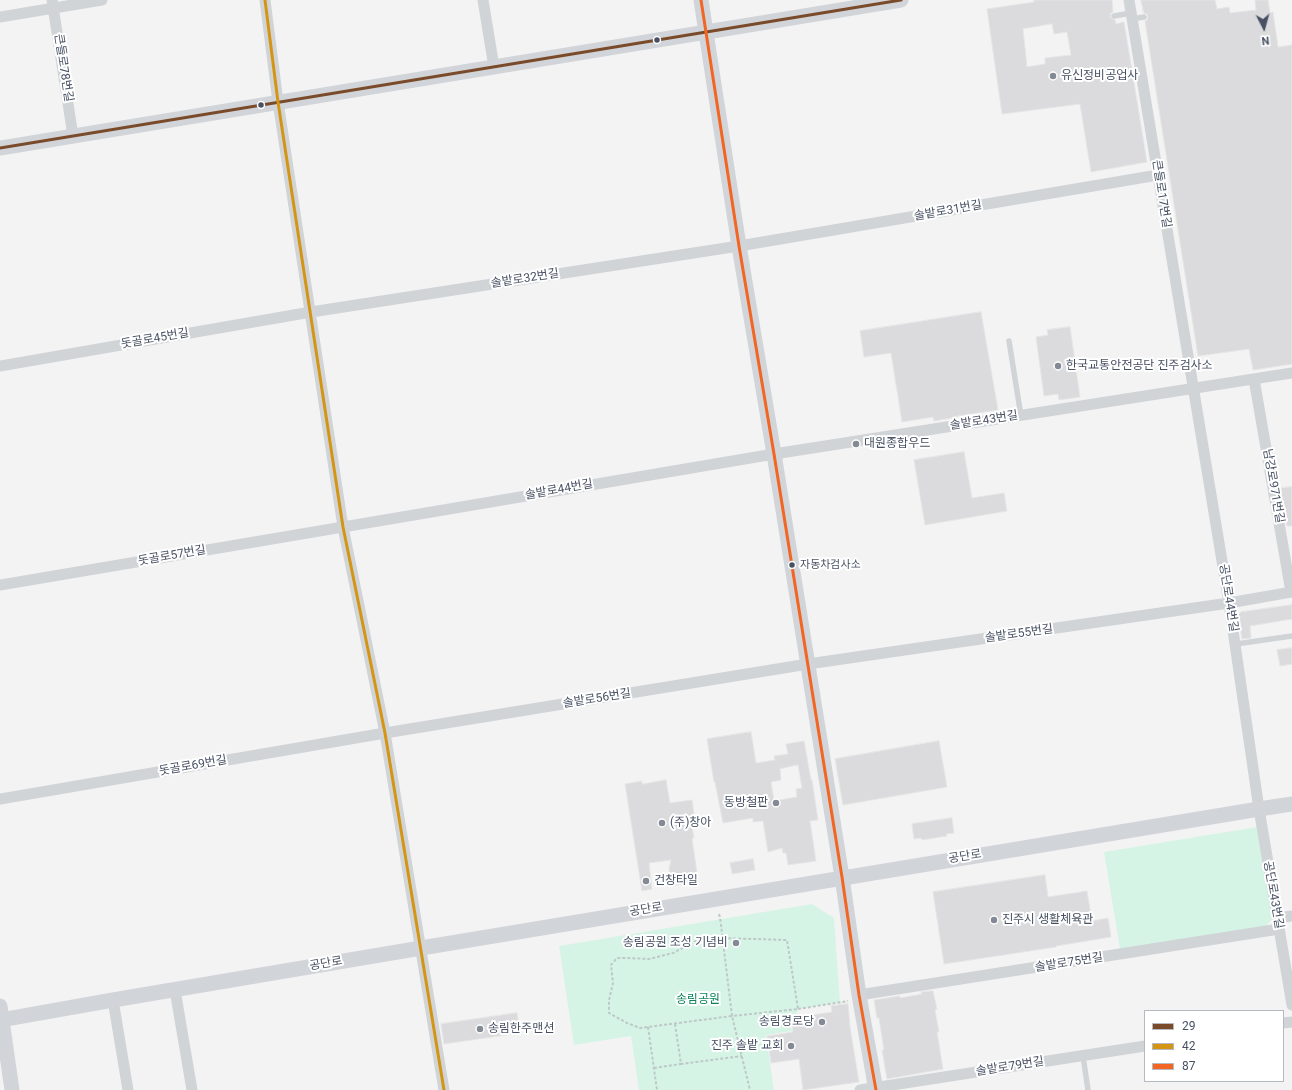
<!DOCTYPE html>
<meta charset="utf-8">
<style>
body{margin:0}
#map{position:relative;width:1292px;height:1090px;overflow:hidden;background:#f4f3f3;font-family:Roboto,sans-serif}
canvas{display:block}
.legend{position:absolute;left:1144px;top:1010px;width:140px;height:72px;box-sizing:border-box;background:#fff;border:1px solid #b5b9c1;margin:0;padding:5px 7px;list-style:none;font-size:12px;color:#475163}
.legend li{display:flex;align-items:center;gap:8px;height:20px}
.legend b{width:20px;border:1px solid #b5b9c1}
.north{position:absolute;left:1244px;top:8px;width:40px;height:40px;-webkit-text-stroke:3px #fff;paint-order:stroke;rotate:174deg;font-size:11px;font-weight:700;line-height:16px;text-align:center;color:#475163}
.north::after{content:'';display:block;margin:auto;width:14px;height:18px;background:#475163;clip-path:polygon(50% 0,100% 100%,50% 72%,0 100%)}
</style>
<div id="map">
<canvas width="1292" height="1090"></canvas>
<ul class="legend">
<li><b style="height:5px;background:#7a4b2a"></b>29</li>
<li><b style="height:5px;background:#d49514"></b>42</li>
<li><b style="height:5px;background:#f26522"></b>87</li>
</ul>
<div class="north">N</div>
</div>
<script>
const ctx = document.querySelector('canvas').getContext('2d');
ctx.lineJoin = 'round';
function fillPath(path, color) {
  ctx.fillStyle = color;
  ctx.fill(path, 'evenodd');
}
function stroke(path, color, width, dash) {
  ctx.strokeStyle = color;
  ctx.lineWidth = width;
  ctx.lineCap = dash ? 'butt' : 'round';
  ctx.setLineDash(dash || []);
  ctx.stroke(path);
}
function label(font, color, halo, rows, align = 'center') {
  ctx.font = font + ' Roboto,"Noto Sans KR",sans-serif';
  ctx.lineWidth = 4;
  ctx.setLineDash([]);
  ctx.textBaseline = 'middle';
  ctx.strokeStyle = halo;
  ctx.fillStyle = color;
  for (const [text, x, y, turn = 0] of rows) {
    ctx.save();
    ctx.translate(x, y);
    ctx.rotate((+turn || 0) * Math.PI / 180);
    ctx.textAlign = isNaN(turn) ? turn : align;
    if (halo) ctx.strokeText(text, 0, 0);
    ctx.fillText(text, 0, 0);
    ctx.restore();
  }
}
fillPath(new Path2D(`
 M1257 827 1273 918 1266 926 1120 949 1104 852Z
 M812 904 834 918 840 1002 798 1009 796 1016 792 1018 790 1021 792 1031 766 1035 774 1090H639L631 1036 574 1045 559 946Z`), '#d6f4e6');
const building = new Path2D(`
 M1034 0H1112L1113 12 1110 14 1111 18 1115 20 1116 24 1124 22 1147 162 1091 172 1080 104 1002 114 987 9 1034 2ZM1052 24 1054 34 1067 32 1071 55 1045 58V64L1027 67 1023 29Z
 M1141 0H1215L1217 9 1229 7 1230 13 1256 10 1255 0H1268L1270 13 1273 12 1278 47 1292 45V364L1253 370 1249 349 1198 356 1145 21 1147 20 1148 17 1147 14 1144 13Z
 M981 312 998 410 957 416V417L934 421 933 417 902 422 891 353 864 357 860 331Z
 M1070 327 1080 397 1059 400 1058 394 1044 396 1036 337 1048 335 1047 330Z
 M964 452 972 498 1004 493 1007 511 925 525 914 460Z
 M1292 487V526H1287L1280 488Z
 M1292 605V619L1250 626 1251 638 1242 639 1238 615 1241 612Z
 M1292 648V664L1280 666 1277 650Z
 M751 732 756 763 775 760 774 756 788 754 786 744 804 741 811 780H812L818 820 810 821 816 861 788 865 786 853H783L782 848 768 852 763 821 753 822V818L723 823 715 782H714L707 739ZM798 765 802 788 796 789 797 797 774 801 771 782 781 780 780 769Z
 M939 741 947 787 843 805 835 759Z
 M666 780 670 803 692 800 695 821H691L694 838H692L698 880 682 883V884L672 886 669 869 671 860 649 863 652 889 642 891 625 784 642 781V784Z
 M952 818 954 833 946 834 947 836 922 840 921 838 914 839 912 824Z
 M753 859 755 870 732 874 730 863Z
 M1045 875 1048 897 1087 891 1092 921 1108 918 1111 937 1056 946V947L944 964 933 892Z
 M933 991 937 1009 935 1010 939 1032H937L943 1069 887 1079 882 1050H884L879 1018H877L874 1000 900 996V998L922 994 921 992Z
 M848 1004 850 1027 859 1082 803 1090 799 1059 771 1063 767 1036 793 1032 792 1023 813 1019 812 1015 832 1012 831 1006Z
 M517 1013 520 1033 444 1044 441 1024Z`);
fillPath(building, '#dbdbdd');
stroke(building, '#e5e5e6', 1);
stroke(new Path2D(`
 M719 914 720 917 732 1016 798 1009 787 940 723 938 700 939 673 953 649 959 626 958H617L611 965 613 983 609 1000V1013L627 1023 640 1028 732 1016 750 1090
 M798 1009 848 1001
 M675 1024 681 1064 742 1056
 M648 1027 657 1090
 M654 1068 681 1064`), '#bcc9c8', 2, [3, 2]);
stroke(new Path2D(`
 M1114 16 1131 13
 M1132 19 1144 17
 M1009 341 1021 416
 M1236 644 1292 636
 M1083 1056 1088 1090`), '#d1d4d7', 5.5);
stroke(new Path2D(`
 M52 0 73 136
 M265 0 278 102 343 527 385 733 444 1090
 M483 0 494 67
 M1129 0 1229 603 1259 809 1292 1005
 M0 17 102 0
 M0 366 311 312 739 246 1158 175
 M1254 379 1291 592
 M0 585 774 454 1292 373
 M0 799 385 733 808 664 1229 603 1292 592
 M1277 918 1292 916
 M175 990 192 1090
 M859 995 1279 929
 M113 1000 128 1090
 M1283 1023 1292 1022
 M860 1090 1145 1046`), '#d1d4d7', 11);
stroke(new Path2D(`
 M701 0 739 246 774 454 842 877 859 995 876 1090
 M0 148 901 0
 M0 1006 12 1090
 M0 1020 113 1000 421 948 1259 809 1292 804`), '#d1d4d8', 15);
stroke(new Path2D(`
 M0 148 901 0`), '#7a4b2a', 3);
stroke(new Path2D(`
 M265 0 278 102 343 527 385 733 444 1090`), '#d49514', 3);
stroke(new Path2D(`
 M701 0 739 246 774 454 842 877 859 995 876 1090`), '#f26522', 3);
for (const [x, y, r, color] of [
 [657,40,3.5,"#475163"],
 [1053,76,4,"#848a95"],
 [261,105,3.5,"#475163"],
 [1058,366,4,"#848a95"],
 [856,444,4,"#848a95"],
 [792,565,3.5,"#475163"],
 [776,803,4,"#848a95"],
 [662,823,4,"#848a95"],
 [646,881,4,"#848a95"],
 [994,920,4,"#848a95"],
 [736,943,4,"#848a95"],
 [822,1022,4,"#848a95"],
 [480,1029,4,"#848a95"],
 [791,1046,4,"#848a95"]
]) {
  const dot = new Path2D();
  dot.arc(x, y, r, 0, 2 * Math.PI);
  ctx.fillStyle = color;
  ctx.fill(dot);
  stroke(dot, '#fff', 1.5);
}
label('11px', '#475163', '#fff', [
 ["자동차검사소",800,565]
], 'left');
label('12px', '#475163', '#fff', [
 ["큰들로78번길",63,68,81],
 ["큰들로17번길",1161,194,81],
 ["솔밭로31번길",948,211,-10],
 ["솔밭로32번길",525,279,-9],
 ["돗골로45번길",155,339,-10],
 ["솔밭로43번길",984,421,-9],
 ["남강로971번길",1273,486,80],
 ["솔밭로44번길",559,490,-10],
 ["돗골로57번길",172,556,-10],
 ["공단로44번길",1228,598,81],
 ["솔밭로55번길",1019,634,-8],
 ["솔밭로56번길",597,699,-9],
 ["돗골로69번길",193,766,-10],
 ["공단로",965,857,-9],
 ["공단로43번길",1273,895,80],
 ["공단로",646,910,-9],
 ["솔밭로75번길",1069,963,-9],
 ["공단로",326,964,-10],
 ["솔밭로79번길",1010,1067,-9]
]);
label('12px', '#475163', '#fff', [
 ["유신정비공업사",1061,76],
 ["한국교통안전공단 진주검사소",1066,366],
 ["대원종합우드",864,444],
 ["동방철판",768,803,"right"],
 ["(주)창아",670,823],
 ["건창타일",654,881],
 ["진주시 생활체육관",1002,920],
 ["송림공원 조성 기념비",728,943,"right"],
 ["송림경로당",814,1022,"right"],
 ["송림한주맨션",488,1029],
 ["진주 솔밭 교회",783,1046,"right"]
], 'left');
label('12px', '#0c835a', '#fff', [
 ["송림공원",698,1000]
]);
</script>
